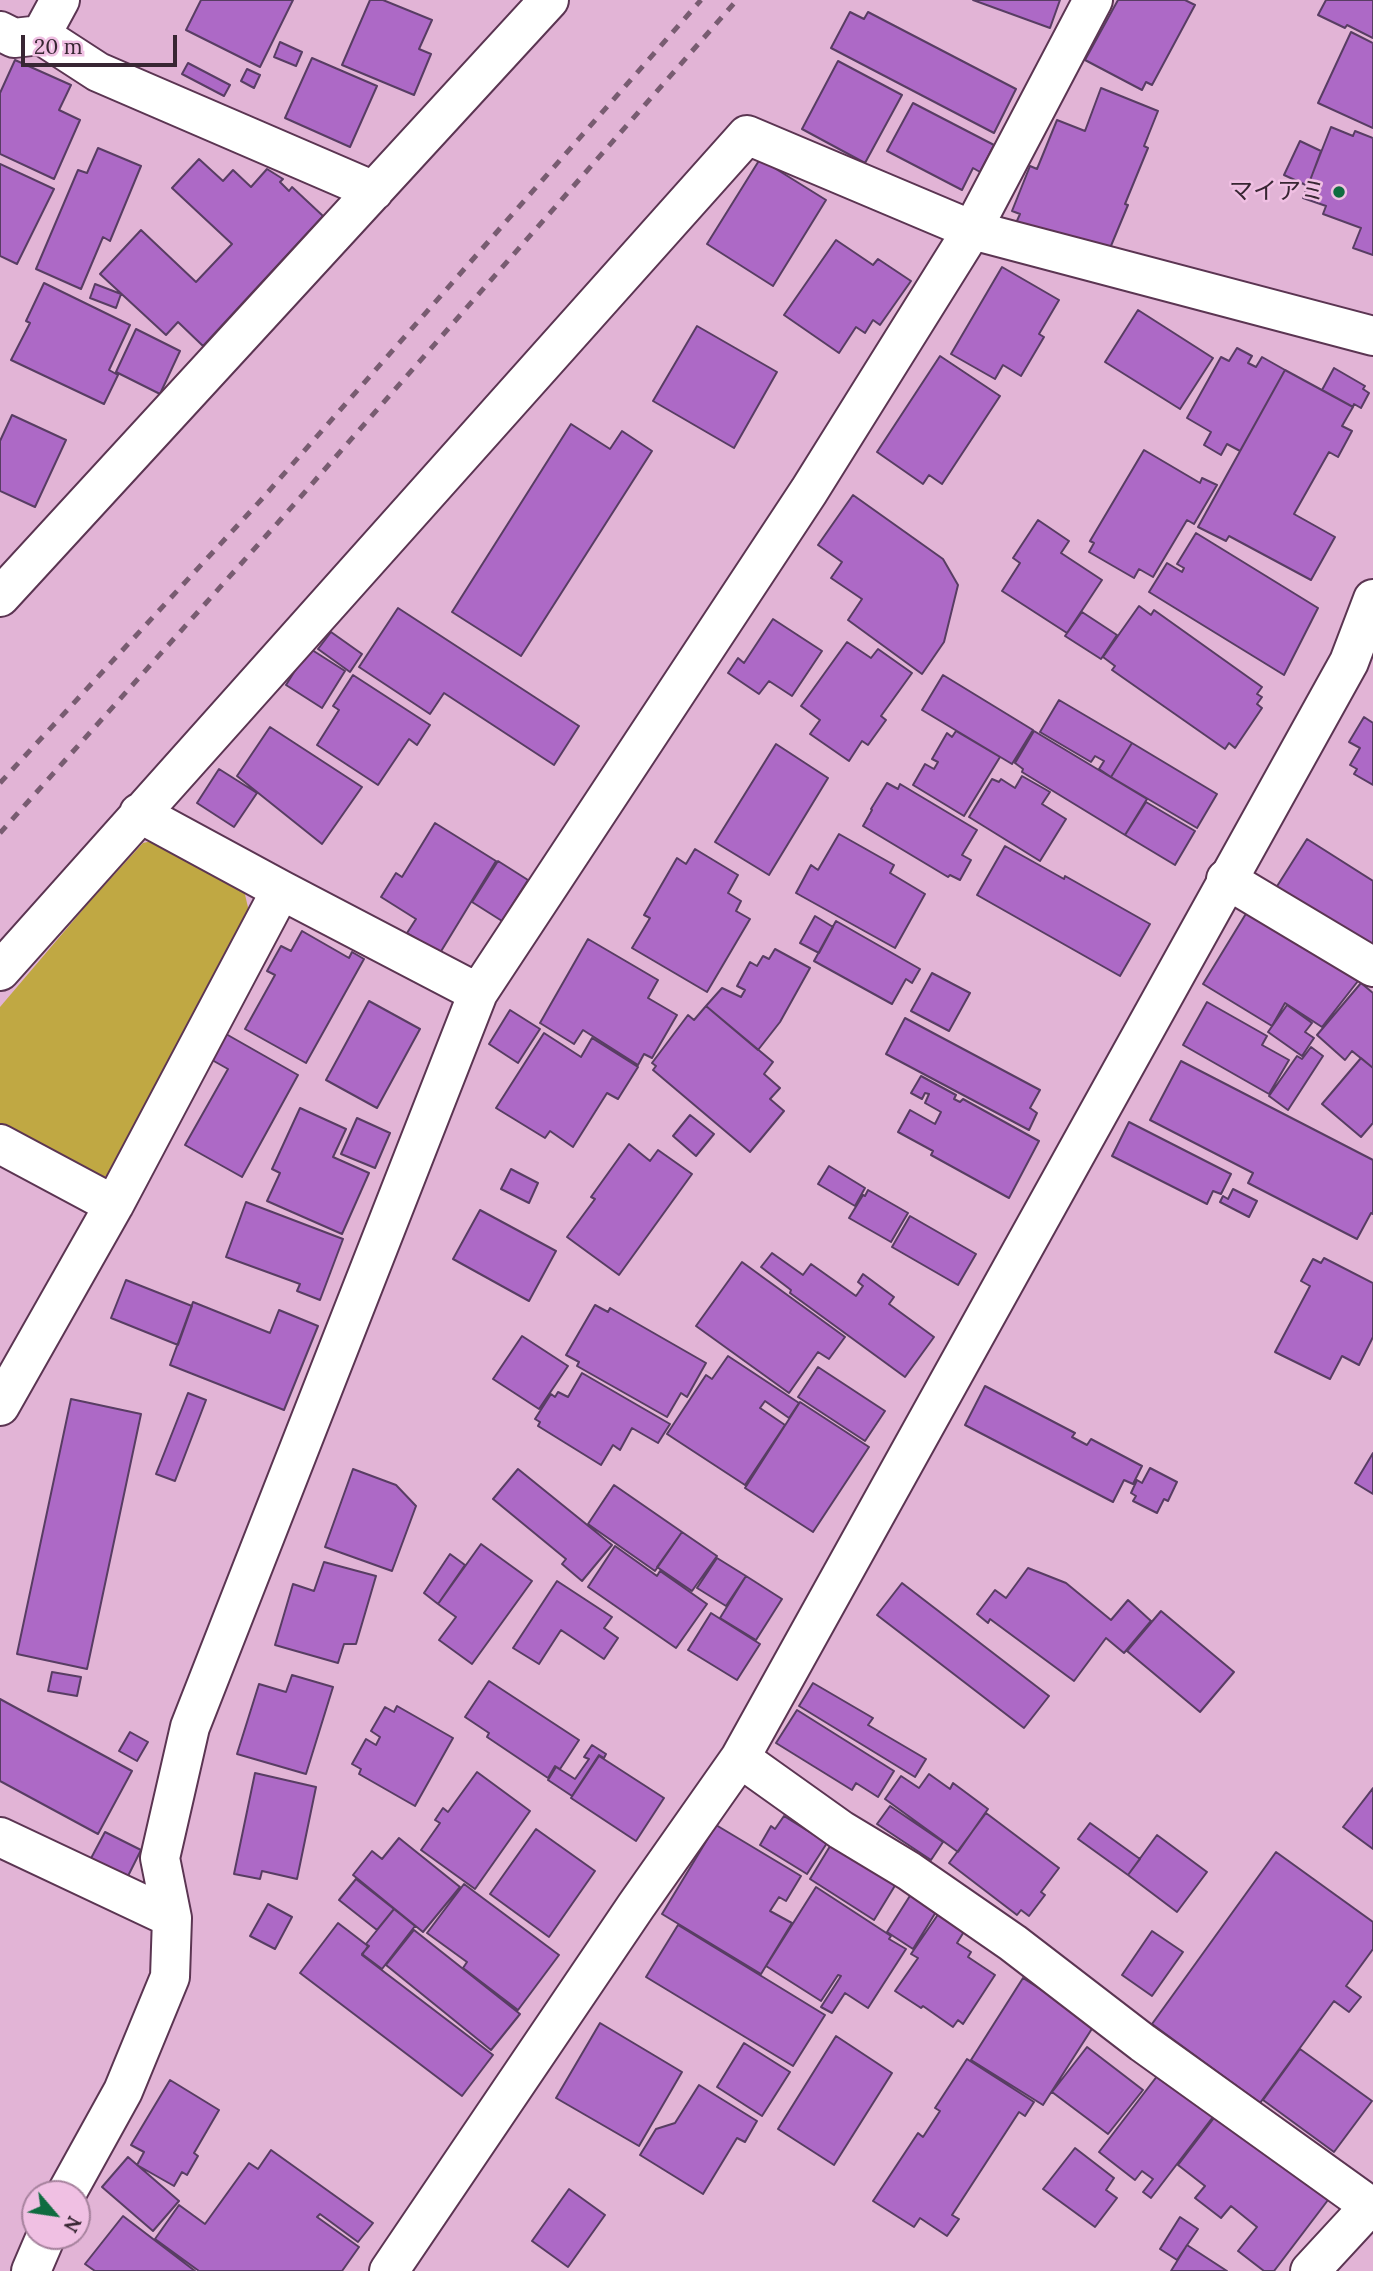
<!DOCTYPE html>
<meta charset="utf-8">
<style>
body{margin:0}
#map{position:relative;width:1373px;height:2271px;overflow:hidden;background:#e2b4d6;font-family:Lora,serif}
canvas{display:block}
.north{position:absolute;left:21px;top:2180px;width:70px;height:70px;box-sizing:border-box;background:#f0c0e3;border:2px solid #a6829d;border-radius:50%;rotate:119deg;font-size:19px;font-weight:700;line-height:28px;text-align:center;color:#382633}
.north::after{content:'';display:block;margin:auto;width:24px;height:32px;background:#0f6c40;clip-path:polygon(50% 0,100% 100%,50% 72%,0 100%)}
.scale{position:absolute;left:21px;top:35px;width:156px;height:32px;box-sizing:border-box;border:4px solid #382633;border-top:0;padding-left:9px;font-size:21px;line-height:24px;white-space:nowrap;color:#382633;-webkit-text-stroke:5px #f0c0e3;paint-order:stroke}
</style>
<div id="map">
<canvas width="1373" height="2271"></canvas>
<div class="north">N</div>
<div class="scale">20 m</div>
</div>
<script>
const ctx = document.querySelector('canvas').getContext('2d');
ctx.lineJoin = 'round';
function fillPath(path, color) {
  ctx.fillStyle = color;
  ctx.fill(path, 'evenodd');
}
function stroke(path, color, width, dash) {
  ctx.strokeStyle = color;
  ctx.lineWidth = width;
  ctx.lineCap = dash ? 'butt' : 'round';
  ctx.setLineDash(dash || []);
  ctx.stroke(path);
}
function label(font, color, halo, rows, align = 'center') {
  ctx.font = font + ' Lora,"Noto Sans JP",serif';
  ctx.lineWidth = 5;
  ctx.setLineDash([]);
  ctx.textBaseline = 'middle';
  ctx.strokeStyle = halo;
  ctx.fillStyle = color;
  for (const [text, x, y, turn = 0] of rows) {
    ctx.save();
    ctx.translate(x, y);
    ctx.rotate((+turn || 0) * Math.PI / 180);
    ctx.textAlign = isNaN(turn) ? turn : align;
    if (halo) ctx.strokeText(text, 0, 0);
    ctx.fillText(text, 0, 0);
    ctx.restore();
  }
}
fillPath(new Path2D(`
 M166 838 243 886 250 916 114 1174 88 1181 0 1135V1007L91 900 143 843Z`), '#c0a843');
const building = new Path2D(`
 M201 0H293L260 67 186 30Z
 M370 0H383L432 20 419 49 431 54 414 95 342 65Z
 M973 0H1060L1050 28Z
 M1118 0H1185L1195 5 1152 85 1146 82 1142 90 1085 60Z
 M1326 0H1373V38L1347 25 1345 28 1318 15Z
 M850 12 864 19 868 12 1016 89 994 133 831 48Z
 M1351 32 1373 43V128L1318 103Z
 M280 42 302 52 296 66 274 57Z
 M312 58 377 86 350 147 285 118Z
 M15 60 71 85 59 110 80 120 54 179 0 154V93Z
 M838 61 902 95 865 163 802 129Z
 M188 63 230 85 224 96 182 74Z
 M247 69 260 75 254 88 241 81Z
 M1101 88 1158 111 1144 146 1148 148 1125 204 1128 205 1108 253 1059 233 1057 240 1016 223 1020 214 1012 211 1030 166 1037 169 1057 120 1085 131Z
 M913 103 994 145 980 172 973 168 962 190 887 151Z
 M1331 127 1353 136 1355 131 1373 138V255L1353 248 1361 228 1323 214 1326 206 1303 198Z
 M1300 141 1321 151 1308 186 1284 175Z
 M98 148 141 166 110 241 103 237 81 289 36 269 78 170 87 173Z
 M199 159 223 181 233 170 251 187 267 169 283 179 280 182 289 191 292 187 323 216 203 346 178 322 166 335 100 274 141 230 196 282 232 244 172 188Z
 M760 159 826 200 773 286 707 244Z
 M0 164 54 189 17 264 0 256Z
 M836 240 873 265 878 259 911 281 880 325 873 320 865 333 856 327 839 353 784 315Z
 M1002 267 1059 300 1039 334 1044 337 1021 376 1003 365 995 379 951 354Z
 M44 283 130 325 109 370 118 375 104 404 11 360 30 323 26 321Z
 M95 284 121 294 116 308 90 298Z
 M1138 310 1213 358 1180 409 1105 362Z
 M697 326 777 372 734 448 653 401Z
 M136 329 180 351 160 394 116 372Z
 M1237 348 1252 356 1248 363 1256 367 1262 357 1285 370 1240 451 1227 444 1221 455 1204 445 1211 432 1187 418 1221 357 1229 361Z
 M940 356 1000 396 942 484 929 475 923 484 877 452Z
 M1334 368 1365 386 1363 389 1369 393 1361 408 1354 404 1353 407 1322 390Z
 M1285 370 1353 407 1342 426 1352 431 1338 457 1329 452 1294 514 1335 537 1311 580 1229 536 1226 541 1198 527Z
 M12 415 66 440 35 507 0 491V441Z
 M571 424 610 449 622 431 652 451 521 656 452 612Z
 M1144 450 1200 483 1202 478 1217 485 1194 524 1187 520 1153 577 1139 569 1134 578 1089 552 1094 543 1090 541Z
 M853 495 943 559 958 585 944 642 922 674 848 620 862 599 831 578 842 562 818 545Z
 M1038 520 1069 541 1061 553 1102 580 1067 633 1002 591 1020 563 1013 558Z
 M1196 533 1318 608 1284 675 1149 592 1167 563 1182 572 1184 568 1177 564Z
 M1139 606 1151 615 1154 610 1262 687 1257 694 1262 697 1257 704 1262 708 1235 748 1229 743 1225 749 1112 670 1115 666 1103 657Z
 M398 608 579 726 554 765 444 693 430 714 359 667Z
 M1082 612 1117 635 1101 659 1065 636Z
 M773 619 822 651 792 696 769 681 759 694 728 673 738 658 744 663Z
 M331 632 362 654 350 672 318 649Z
 M847 642 871 658 878 649 912 673 881 716 886 720 868 745 862 741 849 761 810 734 820 720 801 706Z
 M309 648 345 671 322 708 286 685Z
 M353 675 430 725 417 745 409 739 378 785 317 745 339 710 333 706Z
 M943 675 1033 730 1012 764 922 710Z
 M1059 700 1132 743 1111 777 1099 769 1104 761 1095 756 1091 762 1040 732Z
 M1364 717 1373 723V785L1354 774 1357 769 1350 765 1360 748 1349 742Z
 M270 727 362 787 322 844 237 776Z
 M956 731 1000 757 964 816 913 785 925 764 934 769 938 762 932 759 947 733 952 737Z
 M1034 731 1147 799 1125 835 1022 772 1023 769 1015 763Z
 M1132 743 1217 794 1197 828 1111 777Z
 M776 744 828 778 769 875 715 842Z
 M219 769 257 793 234 827 197 803Z
 M1022 776 1050 792 1042 804 1066 819 1040 861 969 817 992 779 999 782 1001 779 1015 788Z
 M887 783 898 789 900 784 977 830 962 855 971 860 960 880 950 875 948 877 863 826 872 810 871 809Z
 M1146 802 1195 831 1175 865 1125 835Z
 M435 823 496 861 440 953 407 933 416 919 381 897 396 873 402 877Z
 M839 834 894 865 890 873 925 894 895 948 796 893 811 865 818 870Z
 M1307 839 1373 881V942L1367 952 1274 891Z
 M1005 846 1064 879 1065 876 1150 924 1120 976 977 895Z
 M695 849 738 875 728 893 741 901 736 911 750 919 707 992 632 948 650 918 644 915 677 858 686 864Z
 M498 861 528 880 502 921 472 902Z
 M1247 912 1358 981 1322 1027 1285 1003 1272 1026 1203 984Z
 M815 916 833 927 819 953 800 943Z
 M836 921 920 969 912 983 906 979 892 1004 814 961Z
 M302 931 349 958 352 952 364 959 306 1063 245 1029 275 975 267 971 281 946 291 951Z
 M588 939 658 980 648 998 677 1015 652 1058 644 1054 638 1065 583 1030 574 1044 540 1023Z
 M775 949 810 968 780 1022 758 1050 706 1006 722 988 741 997 745 990 737 986 750 962 757 966 763 956 769 959Z
 M932 973 970 993 949 1031 911 1011Z
 M1361 983 1373 993V1068L1352 1051 1345 1060 1317 1035Z
 M369 1001 420 1029 377 1108 326 1080Z
 M1207 1002 1267 1036 1262 1045 1289 1060 1269 1094 1183 1045Z
 M1287 1005 1312 1023 1305 1032 1314 1038 1302 1056 1268 1032Z
 M706 1006 773 1062 764 1074 780 1088 770 1099 784 1111 750 1152 653 1070 656 1066 652 1063 688 1015 694 1020Z
 M510 1010 540 1029 518 1063 489 1044Z
 M905 1018 1040 1090 1030 1108 1037 1113 1029 1130 886 1054Z
 M544 1033 581 1057 592 1038 638 1067 618 1099 607 1093 573 1147 550 1131 545 1138 496 1108Z
 M226 1034 298 1075 242 1177 185 1145 228 1069 212 1060Z
 M1311 1047 1323 1056 1288 1110 1269 1096 1297 1056 1302 1059Z
 M1361 1058 1373 1068V1123L1361 1137 1322 1104Z
 M1181 1061 1373 1160V1214L1371 1213 1357 1239 1248 1183 1253 1173 1150 1120Z
 M921 1076 956 1095 954 1099 960 1102 963 1099 1039 1141 1009 1198 931 1155 933 1151 898 1132 910 1110 935 1124 941 1112 925 1103 929 1094 925 1093 922 1099 911 1093Z
 M300 1108 346 1129 333 1157 369 1173 342 1234 267 1201 280 1173 272 1169Z
 M690 1115 714 1134 696 1156 673 1136Z
 M357 1118 390 1133 375 1168 341 1154Z
 M1129 1122 1231 1174 1221 1194 1213 1191 1207 1204 1112 1156Z
 M629 1144 650 1161 658 1150 692 1174 619 1275 567 1237 595 1199 591 1197Z
 M829 1166 865 1188 855 1206 818 1184Z
 M511 1169 538 1183 529 1203 501 1189Z
 M1233 1189 1257 1201 1249 1217 1220 1202 1223 1196 1228 1199Z
 M868 1190 908 1213 891 1242 849 1218 863 1195 865 1196Z
 M246 1202 343 1239 320 1300 297 1291 300 1284 226 1257Z
 M480 1210 556 1251 529 1301 453 1259Z
 M910 1216 976 1254 958 1285 892 1247Z
 M772 1253 803 1275 811 1264 856 1296 863 1286 858 1282 863 1274 894 1297 889 1304 934 1337 905 1377 790 1293 791 1290 761 1267Z
 M1324 1258 1373 1283V1337L1359 1365 1342 1356 1330 1379 1275 1352 1310 1286 1301 1281 1313 1259 1321 1263Z
 M742 1262 845 1337 829 1359 818 1352 789 1393 696 1326Z
 M126 1280 192 1306 178 1345 111 1318Z
 M193 1302 270 1333 279 1310 318 1326 284 1410 170 1365Z
 M595 1305 608 1312 610 1308 706 1363 687 1397 681 1393 667 1417 577 1366 579 1362 566 1355Z
 M522 1336 568 1366 539 1409 493 1379Z
 M728 1356 799 1403 789 1418 765 1401 760 1408 785 1425 745 1485 667 1434 706 1375 712 1379Z
 M818 1367 885 1411 865 1441 798 1397Z
 M582 1373 670 1424 658 1443 632 1428 620 1450 613 1445 601 1465 538 1426 540 1422 535 1419 551 1394 555 1397 558 1392 568 1397Z
 M985 1386 1075 1433 1072 1437 1087 1445 1091 1439 1142 1466 1133 1484 1124 1480 1113 1502 965 1425Z
 M188 1393 206 1400 175 1481 156 1474Z
 M71 1399 141 1414 87 1669 17 1654Z
 M800 1402 869 1447 813 1532 745 1488Z
 M1373 1453V1494L1355 1483Z
 M1150 1468 1177 1482 1168 1501 1164 1499 1157 1513 1133 1501 1136 1496 1131 1493 1137 1480 1142 1483Z
 M353 1469 396 1485 416 1506 392 1571 325 1547Z
 M518 1469 612 1545 582 1581 562 1564 566 1559 493 1499Z
 M614 1485 682 1532 655 1571 588 1524Z
 M682 1532 717 1556 692 1591 657 1567Z
 M481 1544 532 1581 472 1664 439 1640 456 1617 438 1604Z
 M615 1546 657 1576 660 1571 707 1604 676 1648 588 1587Z
 M450 1554 465 1565 438 1604 424 1593Z
 M717 1558 746 1576 726 1606 697 1588Z
 M324 1562 376 1576 356 1644H344L338 1663 275 1645 293 1584 314 1591Z
 M1028 1568 1066 1583 1111 1620 1128 1600 1151 1621 1124 1653 1106 1638 1074 1681 990 1619 988 1623 977 1614 995 1590 1006 1598Z
 M746 1576 782 1599 756 1640 720 1618Z
 M557 1581 612 1617 604 1628 618 1638 604 1659 561 1630 539 1664 513 1648Z
 M902 1583 1049 1696 1024 1728 877 1615Z
 M1161 1611 1234 1672 1200 1712 1127 1651Z
 M711 1613 760 1644 737 1680 688 1650Z
 M52 1672 81 1677 77 1696 48 1691Z
 M292 1675 333 1687 306 1774 237 1754 259 1684 286 1692Z
 M489 1681 579 1740 560 1769 555 1766 548 1778 487 1737 489 1733 465 1717Z
 M813 1683 873 1718 868 1725 926 1759 915 1777 799 1706Z
 M0 1699 132 1771 98 1834 0 1781Z
 M397 1706 453 1738 415 1806 359 1774 361 1769 352 1764 366 1739 376 1745 380 1737 371 1731 385 1707 394 1712Z
 M797 1710 894 1771 878 1797 856 1783 852 1790 776 1743Z
 M130 1732 148 1742 137 1761 119 1751Z
 M592 1745 606 1754 604 1758 599 1755 572 1796 548 1780 556 1767 575 1779 589 1759 584 1757Z
 M599 1756 664 1798 636 1841 571 1798Z
 M477 1772 530 1811 475 1889 421 1850 440 1823 435 1820 443 1808 448 1812Z
 M255 1773 316 1787 297 1879 262 1871 260 1879 234 1874Z
 M929 1774 950 1789 953 1783 988 1809 958 1852 885 1799 901 1776 919 1788Z
 M1373 1788V1849L1343 1827Z
 M890 1806 943 1842 931 1860 877 1824Z
 M986 1813 1059 1868 1041 1892 1045 1895 1029 1916 1021 1910 1017 1915 949 1863Z
 M784 1816 827 1843 807 1874 760 1845 771 1826 775 1829Z
 M1090 1823 1140 1859 1128 1875 1078 1839Z
 M716 1825 801 1876 786 1901 779 1897 770 1911 792 1923 761 1974 662 1914Z
 M536 1829 595 1871 549 1937 490 1894Z
 M105 1832 141 1850 126 1880 89 1862Z
 M1157 1835 1207 1872 1177 1912 1128 1875Z
 M399 1838 460 1887 423 1932 353 1875 372 1851 382 1859Z
 M835 1838 899 1879 874 1920 810 1879Z
 M1276 1852 1373 1922V1949L1346 1986 1361 1997 1349 2012 1334 2001 1260 2103 1152 2024Z
 M356 1879 394 1909 377 1930 339 1900Z
 M464 1884 559 1955 518 2010 463 1968 467 1962 427 1933Z
 M816 1887 891 1936 889 1939 906 1949 868 2008 845 1993 832 2013 821 2007 841 1976 838 1975 821 2001 766 1966Z
 M913 1891 939 1907 913 1949 887 1932Z
 M268 1904 292 1917 275 1949 250 1936Z
 M394 1909 415 1926 382 1969 362 1954 369 1946 366 1944Z
 M939 1913 965 1930 957 1943 971 1952 968 1957 995 1975 963 2024 958 2020 953 2027 923 2006 921 2008 895 1991 918 1958 911 1954Z
 M338 1923 368 1946 362 1955 493 2055 462 2096 300 1973Z
 M678 1925 825 2015 793 2066 646 1977Z
 M414 1930 520 2014 491 2050 386 1965Z
 M1152 1931 1183 1952 1152 1996 1122 1975Z
 M1023 1978 1095 2024 1043 2105 971 2060Z
 M600 2023 682 2072 639 2146 556 2098Z
 M836 2036 892 2073 834 2165 778 2129Z
 M744 2043 790 2072 762 2116 717 2087Z
 M1087 2047 1143 2090 1108 2134 1052 2092Z
 M1300 2049 1372 2101 1334 2152 1263 2100Z
 M967 2059 1034 2102 1025 2116 1019 2112 952 2215 959 2219 947 2236 920 2218 914 2227 873 2201 918 2133 923 2137 940 2111 935 2108Z
 M1161 2071 1216 2113 1151 2198 1143 2192 1153 2179 1142 2171 1135 2180 1099 2152Z
 M170 2080 219 2110 194 2153 198 2156 187 2175 182 2172 174 2186 137 2165 144 2152 131 2145Z
 M699 2085 757 2121 745 2142 737 2138 703 2194 640 2155 656 2129 675 2123Z
 M1217 2114 1328 2200 1274 2271H1264L1238 2251 1257 2227 1231 2206 1221 2218 1195 2198 1205 2186 1178 2165Z
 M1075 2148 1114 2178 1106 2190 1117 2198 1095 2227 1043 2189Z
 M271 2150 373 2223 358 2242 320 2214 317 2217 359 2247 342 2271H199L155 2239 179 2205 205 2224 249 2163 258 2169Z
 M128 2157 179 2201 153 2231 102 2187Z
 M569 2189 605 2215 568 2267 532 2241Z
 M123 2216 195 2271H95L85 2264Z
 M1180 2217 1198 2229 1177 2260 1160 2249Z
 M1187 2245 1227 2271H1171Z`);
fillPath(building, '#ad69c6');
stroke(building, '#583d63', 2);
const minor = new Path2D(`
 M0 31 14 38 41 35 60 0
 M41 35 98 72 374 191
 M0 597 549 0
 M139 813 281 890 478 993
 M1226 879 1373 967
 M0 971 747 135 972 230 1373 336
 M0 1144 114 1205
 M0 1406 114 1205 281 890
 M0 1837 172 1918
 M66 2194 123 2091 170 1977 172 1918 160 1858 190 1727 478 993 809 491 972 230 1093 0
 M31 2271 46 2236
 M1310 2271 1370 2206 1373 2205`);
const tertiary = new Path2D(`
 M740 1758 841 1830 909 1871 1013 1943 1143 2043 1370 2206
 M389 2271 636 1906 740 1758 1349 662 1373 599`);
stroke(minor, '#5b3552', 42);
stroke(tertiary, '#5b3552', 42);
stroke(minor, '#fff', 38);
stroke(tertiary, '#fff', 38);
stroke(new Path2D(`
 M0 783 261 500 701 0
 M0 833 282 518 737 0`), '#785c71', 5, [9, 9]);
for (const [x, y, r, color] of [
 [1339,192,7,"#0f6c40"]
]) {
  const dot = new Path2D();
  dot.arc(x, y, r, 0, 2 * Math.PI);
  ctx.fillStyle = color;
  ctx.fill(dot);
  stroke(dot, '#f0c0e3', 2.5);
}
label('24px', '#382633', '#f0c0e3', [
 ["マイアミ",1325,192]
], 'right');
</script>
